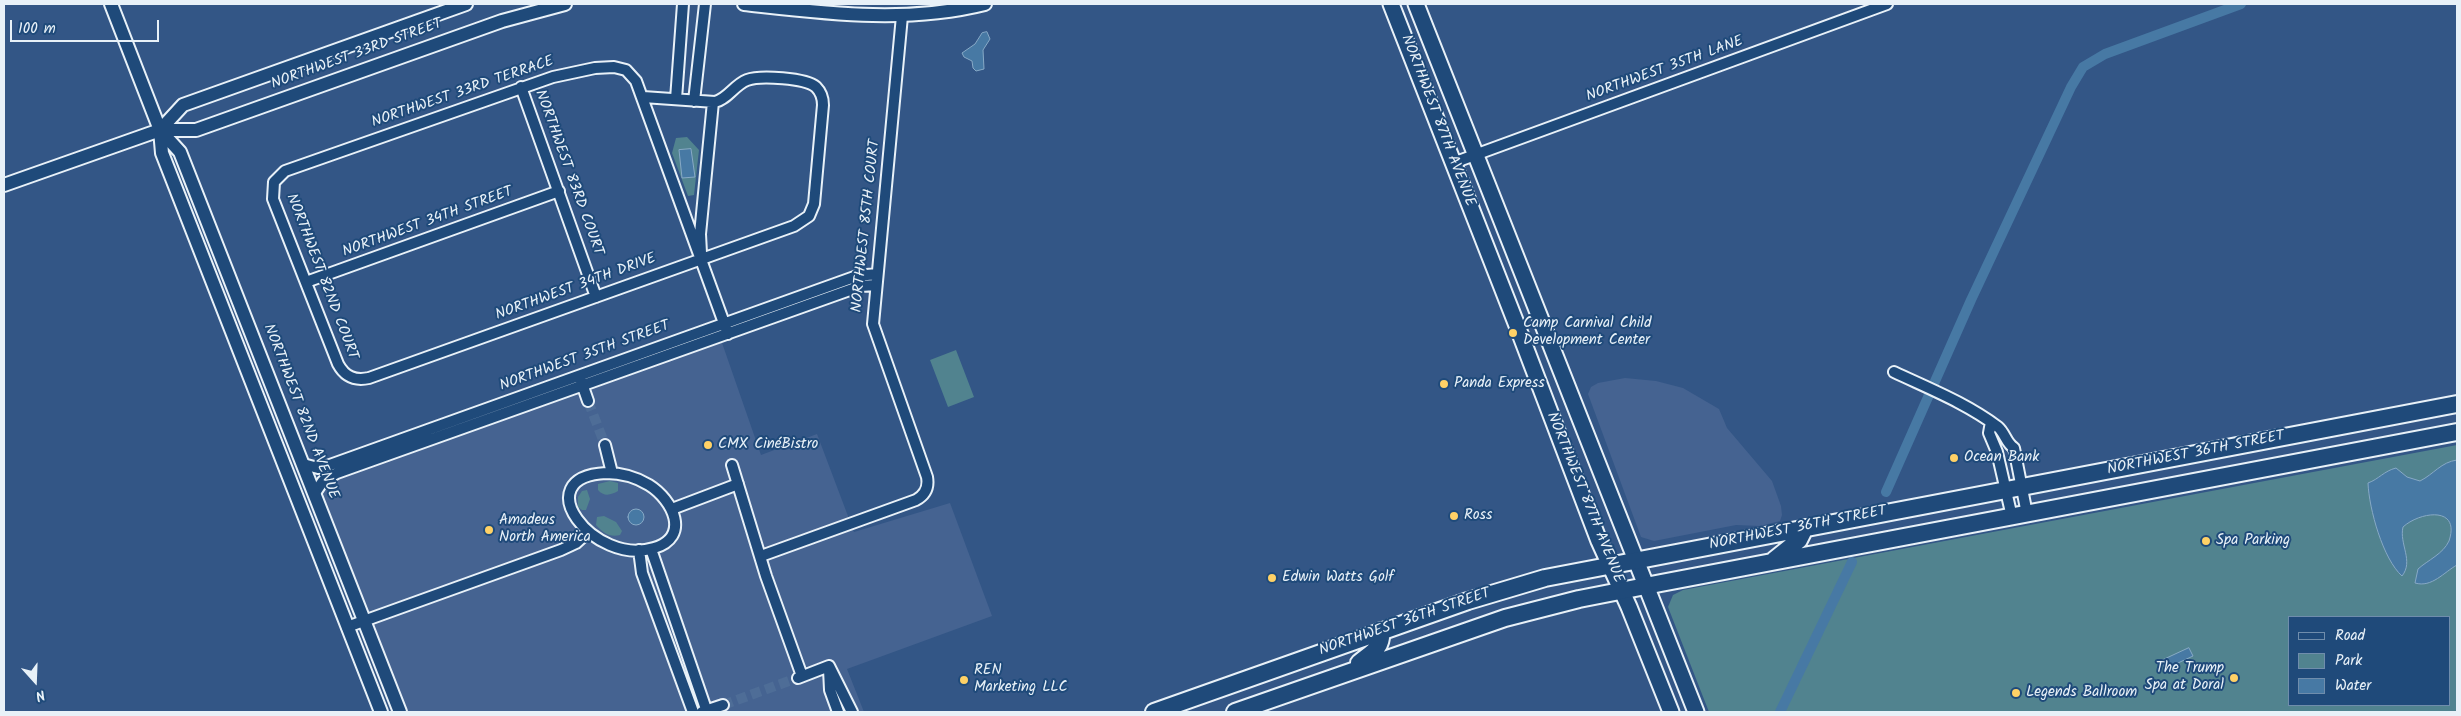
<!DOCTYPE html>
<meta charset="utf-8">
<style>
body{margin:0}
#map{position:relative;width:2461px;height:716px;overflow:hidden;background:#335686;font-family:Kalam,sans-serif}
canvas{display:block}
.frame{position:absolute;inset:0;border:5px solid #e8f1f8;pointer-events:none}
.legend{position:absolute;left:2288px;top:616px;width:162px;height:90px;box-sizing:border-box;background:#1f4a7a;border:1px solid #6f8dac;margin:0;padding:6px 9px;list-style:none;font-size:15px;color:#e8f1f8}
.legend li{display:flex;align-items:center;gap:10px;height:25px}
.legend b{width:25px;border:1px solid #6f8dac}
.north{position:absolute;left:10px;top:656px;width:50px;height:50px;-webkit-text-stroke:4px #1f4a7a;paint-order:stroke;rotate:160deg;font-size:14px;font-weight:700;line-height:20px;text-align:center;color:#e8f1f8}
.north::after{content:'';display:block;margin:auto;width:18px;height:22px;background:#e8f1f8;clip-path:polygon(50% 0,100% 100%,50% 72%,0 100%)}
.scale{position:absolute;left:10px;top:20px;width:149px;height:22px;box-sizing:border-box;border:2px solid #e8f1f8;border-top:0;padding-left:6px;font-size:15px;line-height:18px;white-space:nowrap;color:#e8f1f8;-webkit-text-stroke:4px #1f4a7a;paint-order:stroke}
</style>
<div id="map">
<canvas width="2461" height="716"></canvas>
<div class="frame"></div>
<ul class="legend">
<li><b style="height:6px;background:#1f4a7a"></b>Road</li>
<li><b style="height:14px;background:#51838f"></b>Park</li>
<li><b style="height:14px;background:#4779a4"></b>Water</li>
</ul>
<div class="north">N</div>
<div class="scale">100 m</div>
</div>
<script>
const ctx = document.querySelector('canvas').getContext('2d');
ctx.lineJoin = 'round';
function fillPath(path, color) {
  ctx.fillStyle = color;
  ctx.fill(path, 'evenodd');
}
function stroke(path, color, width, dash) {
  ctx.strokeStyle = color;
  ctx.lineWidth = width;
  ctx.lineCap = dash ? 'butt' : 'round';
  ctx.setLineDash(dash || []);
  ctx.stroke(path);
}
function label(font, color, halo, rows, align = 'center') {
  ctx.font = font + ' Kalam,sans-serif';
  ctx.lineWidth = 4;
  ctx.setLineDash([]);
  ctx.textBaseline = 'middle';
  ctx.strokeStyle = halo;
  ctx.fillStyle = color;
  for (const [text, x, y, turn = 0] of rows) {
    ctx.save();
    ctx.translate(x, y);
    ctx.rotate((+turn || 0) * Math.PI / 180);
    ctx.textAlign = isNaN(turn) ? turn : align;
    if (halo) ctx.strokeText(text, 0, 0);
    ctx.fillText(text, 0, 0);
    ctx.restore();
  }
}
fillPath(new Path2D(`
 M721 340 761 455 817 434 854 532 950 503 992 616 847 669 864 712H407L323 498V488L327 482Z
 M1625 378 1656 381 1683 388 1719 409 1727 428 1772 481 1781 506 1782 515 1780 521 1760 526 1736 525 1654 541 1641 537 1588 394 1591 387 1598 383Z`), '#456391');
fillPath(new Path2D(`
 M687 137 699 150 694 195 688 196 672 153 676 138Z
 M956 350 974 397 948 407 930 360Z
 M2457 445V712H1709L1668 607 1673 595 1683 590ZM2290 617H2450V705H2290Z
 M610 481 618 483V491C611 495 604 497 598 490V484Z
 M587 490 590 499 586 510H582L578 507V497L582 491Z
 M604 516 616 522 622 531 620 535C610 538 602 532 596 525L597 517Z`), '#51838f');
const water = new Path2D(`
 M987 32 990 39 983 50 984 69 976 71 973 68 972 61 964 57 962 53 975 44 982 33Z
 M691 149 695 177 682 178 679 150Z
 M2457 460V565C2444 572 2432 588 2415 583L2418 569C2428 560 2443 554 2449 541 2461 505 2419 512 2403 527 2399 544 2414 561 2402 576 2383 559 2369 509 2368 483 2379 479 2384 471 2396 468L2407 477 2420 481C2434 474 2441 462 2457 460Z
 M628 517a8 8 0 1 1 16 0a8 8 0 1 1-16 0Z
 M2189 648 2193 656 2165 669 2161 661Z`);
fillPath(water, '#4779a4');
stroke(water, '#87a9c6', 1);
stroke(new Path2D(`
 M1886 492 1971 300 2071 87 2083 67 2105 54 2241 4
 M1780 712 1852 562`), '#4779a4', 10);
stroke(new Path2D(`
 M588 401 605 445
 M723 705 797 678`), '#4e6d97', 10, [10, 5]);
const minor = new Path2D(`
 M521 87 596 297
 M643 97 715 102C728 99 734 85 747 80 760 75 806 78 816 87 821 92 823 99 823 105L814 204 809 216 794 226 369 378C355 381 345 377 338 364L273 199 274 182 285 171 553 77 595 68 614 67 626 70 636 81 728 334
 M676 99 683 4
 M694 101 705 4
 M1453 163 1887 4
 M701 253 700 234 713 102
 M306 282 559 191
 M1894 372C1930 389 1966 403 1998 427 2005 433 2006 443 2014 448L2027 514
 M581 381 588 401
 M1991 422 1989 433 1997 452 2012 517
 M605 445 612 473
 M303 464 318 468 327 466 857 276 877 274
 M732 465 766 576 802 676
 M606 473C621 473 636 477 649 485 673 500 691 537 654 548 594 567 525 477 606 473Z
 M315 493 323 481 337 473 861 286 876 285
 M672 509 738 484
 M651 549 707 712
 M639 550 642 573 693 712
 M761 556 916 500C925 495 929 488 927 477L873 324 902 16
 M347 627 561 550 576 543 588 532
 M829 666 852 712
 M829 669 830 690 838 712
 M798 678 829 666
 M702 712 723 705`);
const tertiary = new Path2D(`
 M111 4 160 130 162 153 381 712
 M744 4C825 13 905 24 985 4
 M160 130 180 152 400 712
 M160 130 183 105 466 4
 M4 185 160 130H196L502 21 565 4`);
const secondary = new Path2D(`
 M1391 4 1516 323 1599 541 1629 607 1671 712
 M1416 4 1696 712`);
const primary = new Path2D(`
 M1774 560 1799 540 1805 528
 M1359 663C1370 653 1383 649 1381 631
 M1154 712 1468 601 1545 578 2457 404
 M1235 712 1505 618 1579 599 1661 583 2457 432`);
stroke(minor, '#e8f1f8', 14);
stroke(tertiary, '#e8f1f8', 16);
stroke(secondary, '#e8f1f8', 19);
stroke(primary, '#e8f1f8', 20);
stroke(minor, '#1f4a7a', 10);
stroke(tertiary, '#1f4a7a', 12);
stroke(secondary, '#1f4a7a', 15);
stroke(primary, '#1f4a7a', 16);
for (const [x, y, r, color] of [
 [1513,333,5,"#ffd166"],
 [1444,384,5,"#ffd166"],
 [708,445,5,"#ffd166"],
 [1954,458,5,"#ffd166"],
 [1454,516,5,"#ffd166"],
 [489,530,5,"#ffd166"],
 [2206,541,5,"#ffd166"],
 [1272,578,5,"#ffd166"],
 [2234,678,5,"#ffd166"],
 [964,680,5,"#ffd166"],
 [2016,693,5,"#ffd166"]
]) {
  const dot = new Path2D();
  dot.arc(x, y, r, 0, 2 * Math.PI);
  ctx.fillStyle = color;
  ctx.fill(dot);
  stroke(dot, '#1f4a7a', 2);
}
label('15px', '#e8f1f8', '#1f4a7a', [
 ["NORTHWEST 33RD STREET",357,55,-20],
 ["NORTHWEST 35TH LANE",1665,70,-20],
 ["NORTHWEST 33RD TERRACE",463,93,-19],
 ["NORTHWEST 87TH AVENUE",1437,121,69],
 ["NORTHWEST 83RD COURT",568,173,70],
 ["NORTHWEST 34TH STREET",428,223,-20],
 ["NORTHWEST 85TH COURT",867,226,-84],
 ["NORTHWEST 82ND COURT",321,277,69],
 ["NORTHWEST 34TH DRIVE",576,288,-20],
 ["NORTHWEST 35TH STREET",585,357,-20],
 ["NORTHWEST 82ND AVENUE",300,412,69],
 ["NORTHWEST 36TH STREET",2196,454,-11],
 ["NORTHWEST 87TH AVENUE",1584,498,68],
 ["NORTHWEST 36TH STREET",1798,529,-11],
 ["NORTHWEST 36TH STREET",1405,623,-19]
]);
label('15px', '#e8f1f8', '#1f4a7a', [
 ["Camp Carnival Child",1523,324],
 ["Development Center",1523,341],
 ["Panda Express",1454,384],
 ["CMX CinéBistro",718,445],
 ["Ocean Bank",1964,458],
 ["Ross",1464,516],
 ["Amadeus",499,521],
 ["North America",499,538],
 ["Spa Parking",2216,541],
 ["Edwin Watts Golf",1282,578],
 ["The Trump",2224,669,"right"],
 ["Spa at Doral",2224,686,"right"],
 ["REN",974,671],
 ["Marketing LLC",974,688],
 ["Legends Ballroom",2026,693]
], 'left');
</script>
